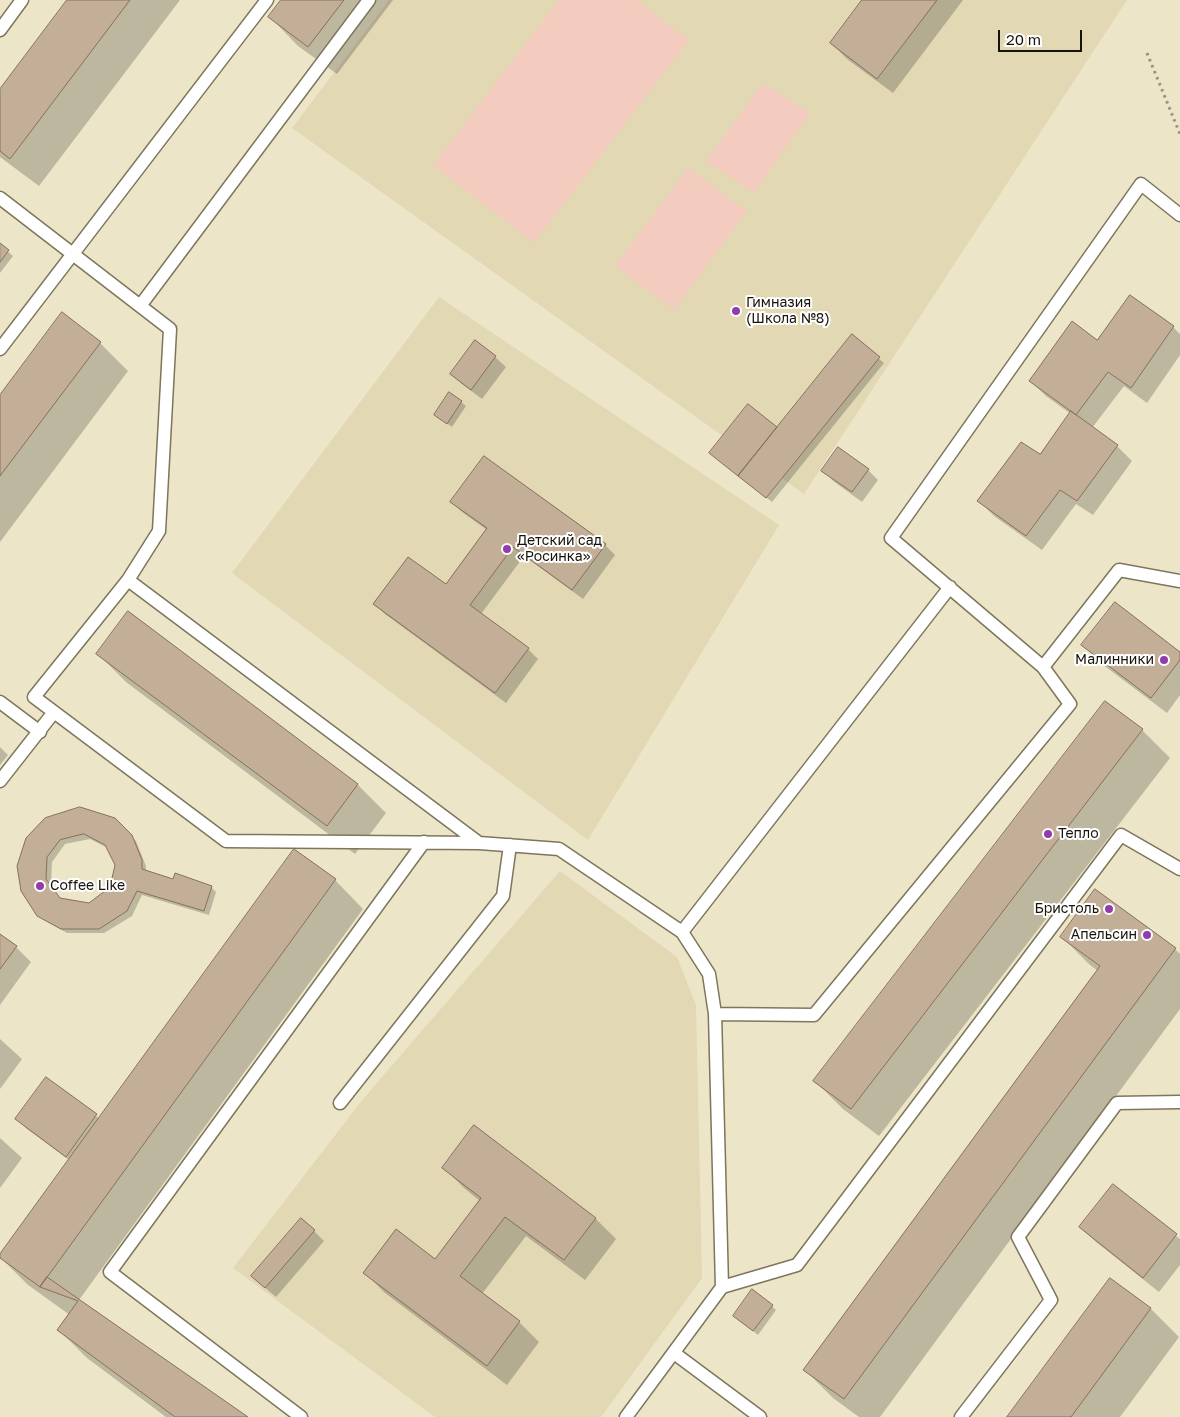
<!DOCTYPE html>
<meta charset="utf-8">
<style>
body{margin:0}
#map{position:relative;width:1180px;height:1417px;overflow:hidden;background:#ede5c8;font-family:"Golos Text",sans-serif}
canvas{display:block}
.scale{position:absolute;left:998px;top:30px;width:84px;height:22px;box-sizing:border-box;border:2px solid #161309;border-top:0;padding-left:6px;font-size:15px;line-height:18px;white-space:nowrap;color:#161309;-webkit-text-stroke:4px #fff;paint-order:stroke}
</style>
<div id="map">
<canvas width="1180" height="1417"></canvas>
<div class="scale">20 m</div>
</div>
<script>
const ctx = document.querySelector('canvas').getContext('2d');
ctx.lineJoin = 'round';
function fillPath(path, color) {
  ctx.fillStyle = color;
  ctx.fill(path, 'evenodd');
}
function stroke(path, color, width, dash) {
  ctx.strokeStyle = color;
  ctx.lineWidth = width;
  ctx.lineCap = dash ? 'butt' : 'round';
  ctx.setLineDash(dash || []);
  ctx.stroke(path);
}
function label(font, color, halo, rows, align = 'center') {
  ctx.font = font + ' "Golos Text",sans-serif';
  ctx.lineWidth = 4;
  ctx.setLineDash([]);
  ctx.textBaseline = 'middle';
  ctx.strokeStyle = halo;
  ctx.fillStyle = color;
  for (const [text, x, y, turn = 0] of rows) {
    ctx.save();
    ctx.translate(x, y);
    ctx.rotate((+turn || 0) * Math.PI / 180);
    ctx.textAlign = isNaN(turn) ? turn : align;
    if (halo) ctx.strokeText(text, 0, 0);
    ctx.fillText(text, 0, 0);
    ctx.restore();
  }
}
fillPath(new Path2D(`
 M389 0H1127L804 494 292 128Z
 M439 297 779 525 588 840 232 573Z
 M560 871 677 957 696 1005 702 1278 601 1417H435L233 1268 363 1099Z`), '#e2d8b4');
fillPath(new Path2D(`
 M559 0H636L689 40 534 243 433 165Z
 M763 83 810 113 754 193 706 161Z
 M688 168 747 211 674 310 615 266Z`), '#f3ccbf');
fillPath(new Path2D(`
 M69 0H180L39 186 0 157V91Z
 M283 0H393L337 74 298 46 270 17Z
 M864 0H963L893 93 847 59 831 43Z
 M0 245 13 256 0 273Z
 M1130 296 1173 327 1180 334V355L1147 403 1124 386 1092 428 1117 446 1132 461 1093 515 1076 504 1042 550 994 516 979 501 1040 455 1071 414 1046 396 1030 381 1097 342Z
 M852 336 884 363 772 502 716 457 748 406 777 429Z
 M475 342 495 357 506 367 482 399 462 384 452 374Z
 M100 343 128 371 0 542V397Z
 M461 402 466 406 452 427 435 415Z
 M823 470H868L878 480 862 502 833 481Z
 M452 502 605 545 615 555 583 599 524 556 481 614 528 649 538 659 506 703 385 614 375 604 446 586 487 530 462 512Z
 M128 613 358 785 386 813 355 854 126 682 98 654Z
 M1083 645 1180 653V695L1167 713 1098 661Z
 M1142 730 1170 758 879 1136 843 1109 815 1081Z
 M0 747 8 755 0 765Z
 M114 819 136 841 146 866V872L174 881 211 887 216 892 209 915 142 895 132 916 104 933H67L44 920 38 915 27 838ZM90 839 108 848 116 865 111 888 90 904 61 899 51 885 52 862 65 844Z
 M335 880 363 909 79 1300 246 1417H166L87 1358 59 1330 70 1315 28 1285 0 1257 69 1160 27 1129 17 1119 46 1079 100 1119Z
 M0 935 16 947 31 962 0 1005Z
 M1062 937 1175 949 1180 954V1009L880 1417H859L833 1398 805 1370 1098 971 1090 965Z
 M0 1039 22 1059 0 1089Z
 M0 1138 22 1158 0 1188Z
 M444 1168 596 1219 616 1239 585 1280 526 1236 482 1294 519 1322 539 1342 507 1385 385 1293 365 1273 436 1260 480 1201 464 1188Z
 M1113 1186 1180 1239V1265L1159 1292 1096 1242 1080 1227Z
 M314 1231 324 1241 276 1297 263 1286Z
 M1111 1279 1151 1309 1179 1337 1120 1417H1009Z
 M772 1306 776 1310 758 1335 739 1320Z`), '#0003');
const building = new Path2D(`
 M67 0H130L10 159 0 151V89Z
 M281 0H344L308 47 268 17Z
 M862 0H937L877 79 830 43Z
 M0 243 9 250 0 262Z
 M1130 295 1174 326 1131 388 1108 372 1076 415 1029 381 1072 321 1097 340Z
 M62 312 101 342 0 476V395Z
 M852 334 880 357 766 498 738 476Z
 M475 340 496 356 471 390 450 374Z
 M449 392 462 401 447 424 434 415Z
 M748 404 777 427 738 476 709 453Z
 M1071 411 1118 445 1077 501 1060 490 1026 536 977 501 1021 442 1040 454Z
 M838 447 869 469 852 492 821 471Z
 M484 456 606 544 572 590 513 547 470 605 529 648 495 693 373 604 408 557 446 584 487 528 450 502Z
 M1115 602 1180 652V660L1151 698 1081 645Z
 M128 611 358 784 327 826 96 654Z
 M1105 701 1143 729 851 1109 813 1081Z
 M80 807 115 818 132 835 142 860V869L173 879 175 873 212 886 204 911 137 891 127 911 99 929H61L37 916 21 891 17 866 26 838 45 818ZM84 834 105 845 115 865 110 887 89 903 60 898 46 879 47 857 60 840Z
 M294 849 336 879 40 1287 0 1258V1254Z
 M1095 889 1176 948 844 1399 803 1370 1100 966 1060 937Z
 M0 934 17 946 0 969Z
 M46 1077 97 1114 66 1157 15 1119Z
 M474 1125 596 1218 564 1260 505 1217 460 1276 520 1321 487 1366 363 1273 396 1229 435 1259 481 1198 442 1168Z
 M1113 1184 1177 1234 1143 1278 1079 1227Z
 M301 1218 315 1230 265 1288 251 1276Z
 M47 1277 248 1417H175L57 1330 78 1301 40 1287Z
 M1110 1278 1151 1308 1071 1417H1007Z
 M752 1289 773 1305 753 1331 733 1316Z`);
fillPath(building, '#c3ae98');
stroke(building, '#84705c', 1);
const lane = new Path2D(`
 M0 30 22 0
 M0 198 170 329 159 531 128 580 479 843
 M1180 215 1141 184 891 538 1043 667 1119 570 1180 581
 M140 306 369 0
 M0 349 267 0
 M128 580 34 697 226 841 479 843 559 849 682 932 709 974 715 1014 722 1287 626 1417
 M0 702 40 732
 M0 781 54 712
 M682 932 950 587
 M715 1014 814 1015 1070 704 1043 667
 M340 1103 503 896 510 845
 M722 1287 797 1265 1121 835 1180 869
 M674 1353 760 1417
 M301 1417 110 1272 424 842
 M961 1417 1051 1300 1018 1237 1117 1103 1180 1102`);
stroke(lane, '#7d765c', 15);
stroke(new Path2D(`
 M1147 53 1180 134`), '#99937e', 3, [2.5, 4]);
stroke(lane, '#fff', 12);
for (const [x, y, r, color] of [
 [736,311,5,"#903caa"],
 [507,549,5,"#903caa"],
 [1164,660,5,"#903caa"],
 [1048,834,5,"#903caa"],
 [40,886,5,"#903caa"],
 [1109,909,5,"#903caa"],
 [1147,935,5,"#903caa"]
]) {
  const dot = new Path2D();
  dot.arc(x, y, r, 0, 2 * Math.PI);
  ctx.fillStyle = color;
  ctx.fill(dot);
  stroke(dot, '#fff', 2);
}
label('14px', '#161309', '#fff', [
 ["Гимназия",746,303],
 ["(Школа №8)",746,319],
 ["Детский сад",517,541],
 ["«Росинка»",517,557],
 ["Малинники",1154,660,"right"],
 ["Тепло",1058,834],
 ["Coffee Like",50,886],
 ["Бристоль",1099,909,"right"],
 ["Апельсин",1137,935,"right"]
], 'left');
</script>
